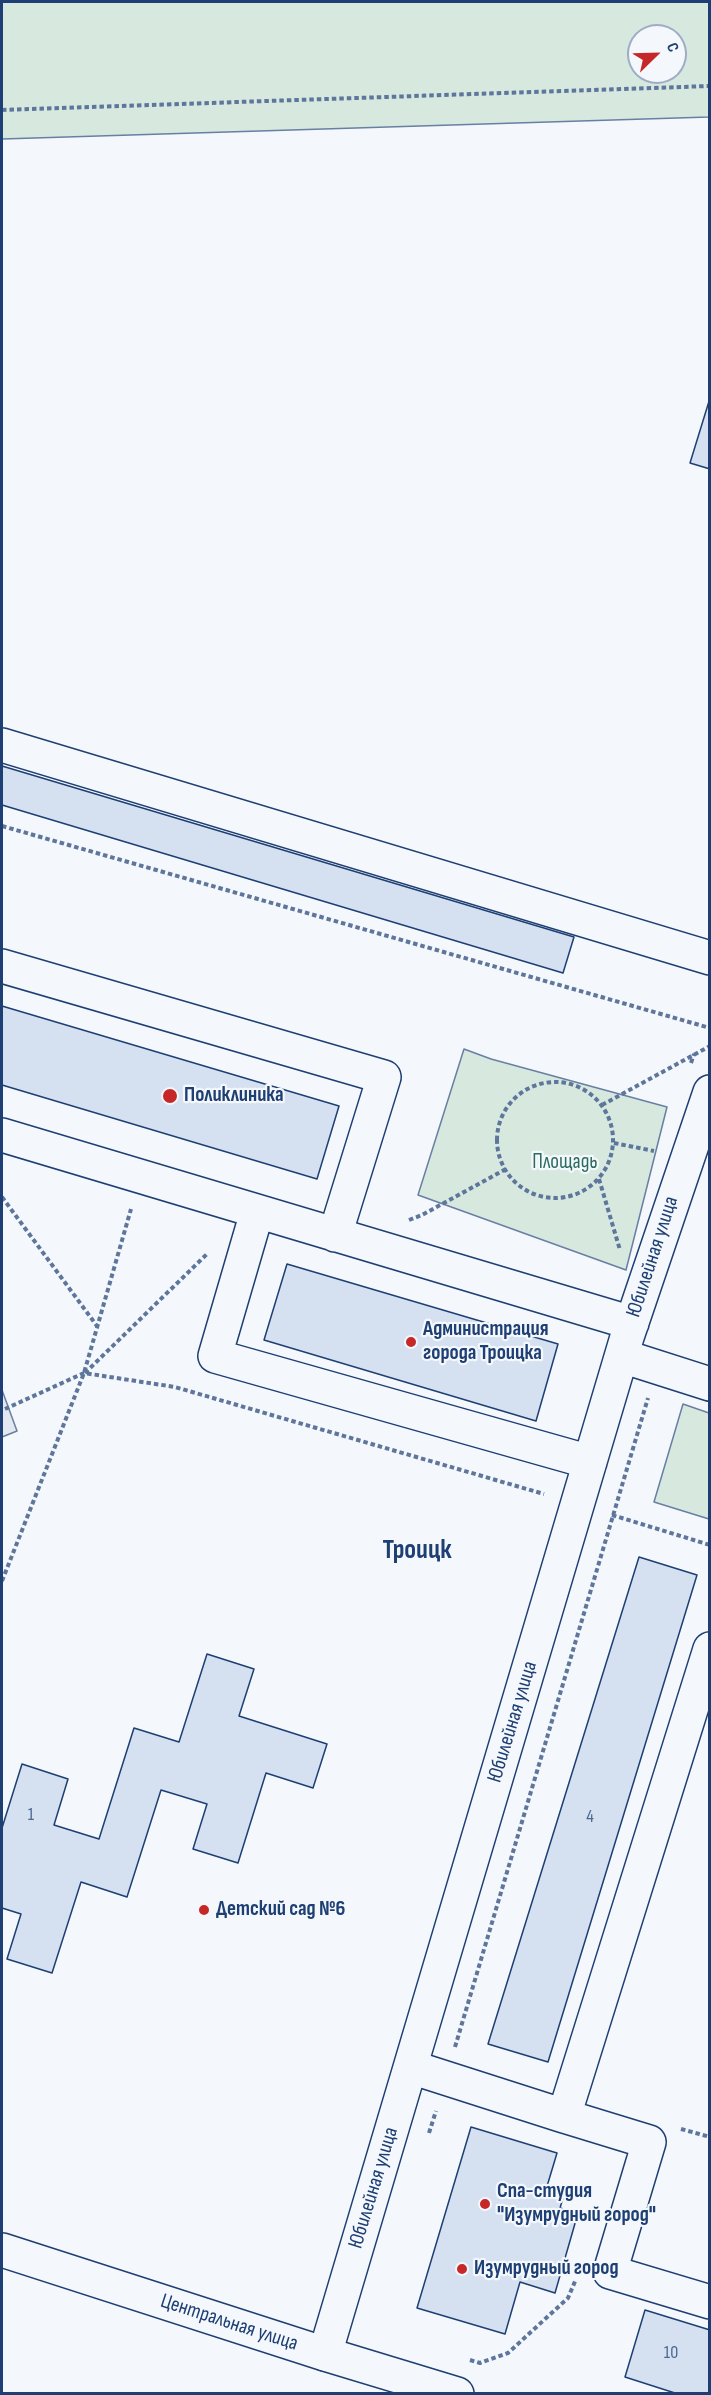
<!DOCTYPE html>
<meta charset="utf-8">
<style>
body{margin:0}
#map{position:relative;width:711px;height:2395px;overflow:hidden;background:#f4f7fb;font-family:"Sofia Sans Condensed",sans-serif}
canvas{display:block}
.frame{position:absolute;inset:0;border:3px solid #1d3f73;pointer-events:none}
.north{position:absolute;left:627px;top:24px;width:60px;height:60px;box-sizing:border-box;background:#f4f7fb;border:2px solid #9eadc5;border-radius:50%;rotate:67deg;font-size:16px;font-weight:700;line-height:24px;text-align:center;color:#1d3f73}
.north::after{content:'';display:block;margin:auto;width:21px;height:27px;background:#c62828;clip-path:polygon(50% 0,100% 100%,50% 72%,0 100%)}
</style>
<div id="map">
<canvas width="711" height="2395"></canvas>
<div class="frame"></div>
<div class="north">С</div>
</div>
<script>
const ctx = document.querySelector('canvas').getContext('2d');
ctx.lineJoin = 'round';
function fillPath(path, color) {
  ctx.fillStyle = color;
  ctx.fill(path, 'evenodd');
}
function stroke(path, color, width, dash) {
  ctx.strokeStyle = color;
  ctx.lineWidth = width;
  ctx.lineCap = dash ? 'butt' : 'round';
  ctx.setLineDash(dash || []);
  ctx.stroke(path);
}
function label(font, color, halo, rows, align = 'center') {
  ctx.font = font + ' "Sofia Sans Condensed",sans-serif';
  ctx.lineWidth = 4.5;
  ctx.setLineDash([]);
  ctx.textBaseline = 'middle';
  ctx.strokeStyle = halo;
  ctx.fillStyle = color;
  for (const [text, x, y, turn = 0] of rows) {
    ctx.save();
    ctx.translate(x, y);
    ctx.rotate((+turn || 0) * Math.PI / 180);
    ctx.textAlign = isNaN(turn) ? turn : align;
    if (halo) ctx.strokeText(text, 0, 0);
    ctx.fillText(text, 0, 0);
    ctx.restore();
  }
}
const green = new Path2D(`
 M2 2H709V117L2 139ZM639 36H675V72H639Z
 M464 1049 491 1059 667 1107 626 1270 418 1195Z
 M683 1404 709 1413V1519L654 1502Z`);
fillPath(green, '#d7e8df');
stroke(green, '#687fa3', 1.5);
const parking = new Path2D(`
 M2 1390 17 1431 2 1437Z`);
fillPath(parking, '#e3e8f0');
stroke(parking, '#687fa3', 1.5);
const building = new Path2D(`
 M710 398V469L690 463Z
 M2 766 574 937 563 973 2 805Z
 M2 1006 339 1106 317 1179 2 1085Z
 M287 1264 558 1344 536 1421 264 1340Z
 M639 1557 697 1575 548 2062 488 2044Z
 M207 1654 254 1669 239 1716 327 1744 313 1788 266 1773 238 1863 193 1849 207 1804 161 1790 127 1897 81 1882 52 1973 7 1959 21 1914 2 1908V1828L22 1764 68 1779 54 1825 99 1839 134 1728 179 1742Z
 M471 2127 557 2153 545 2193 563 2198 560 2208 578 2213 555 2293 520 2282 505 2334 417 2308Z
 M645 2310 710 2330V2394H678L625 2377Z`);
fillPath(building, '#d5e0f0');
stroke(building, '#1d3f73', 1.5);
const minor = new Path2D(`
 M2 745 710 958
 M2 966 384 1077 335 1235
 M2 1135 632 1323
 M257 1212 215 1356 590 1462
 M622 1356 710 1384
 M411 2067 564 2116 710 1649
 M564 2116 649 2142 610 2272 710 2302
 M325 2354 627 1337 710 1092`);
const major = new Path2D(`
 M2 2250 325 2354 457 2394`);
stroke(minor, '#1d3f73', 36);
stroke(major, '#1d3f73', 36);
stroke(new Path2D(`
 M2 110 710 86
 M2 826 710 1028
 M691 1063 694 1054
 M497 1140a58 58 0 1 1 116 0a58 58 0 1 1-116 0Z
 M602 1105 710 1046
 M614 1143 654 1151
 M599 1179 620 1250
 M2 1197 97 1326
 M409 1220 422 1215 506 1169
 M85 1373 208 1253
 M5 1409 84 1373 175 1387 544 1494
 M612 1515 710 1545
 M2 1581 84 1373 131 1209
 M455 2047 648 1398
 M681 2129 710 2137
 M429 2133 436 2111
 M470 2360 480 2363 508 2353 568 2298 576 2279`), '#5e769c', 4, [4.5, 3]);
stroke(minor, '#f4f7fb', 33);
stroke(major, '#f4f7fb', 33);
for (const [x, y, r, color] of [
 [170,1096,8,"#c62828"],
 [411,1342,6,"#c62828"],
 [204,1910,6,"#c62828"],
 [485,2204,6,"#c62828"],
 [462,2269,6,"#c62828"]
]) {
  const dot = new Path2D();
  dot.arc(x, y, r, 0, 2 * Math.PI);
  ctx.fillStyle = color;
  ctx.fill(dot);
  stroke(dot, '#f4f7fb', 2);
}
label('18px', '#4b6792', null, [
 ["1",31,1815],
 ["4",590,1817],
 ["10",671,2353]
]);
label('bold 21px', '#1d3f73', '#f4f7fb', [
 ["Поликлиника",184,1096],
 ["Администрация",423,1330],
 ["города Троицка",423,1354],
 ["Детский сад №6",216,1910],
 ["Спа-студия",497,2192],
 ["\"Изумрудный город\"",497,2216],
 ["Изумрудный город",474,2269]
], 'left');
label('21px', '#2c6c60', '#f4f7fb', [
 ["Площадь",565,1163]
]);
label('21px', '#1d3f73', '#f4f7fb', [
 ["Юбилейная улица",653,1257,-72],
 ["Юбилейная улица",513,1722,-73],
 ["Юбилейная улица",374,2188,-73],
 ["Центральная улица",229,2323,18]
]);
label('bold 27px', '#1d3f73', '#f4f7fb', [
 ["Троицк",417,1551]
]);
</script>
